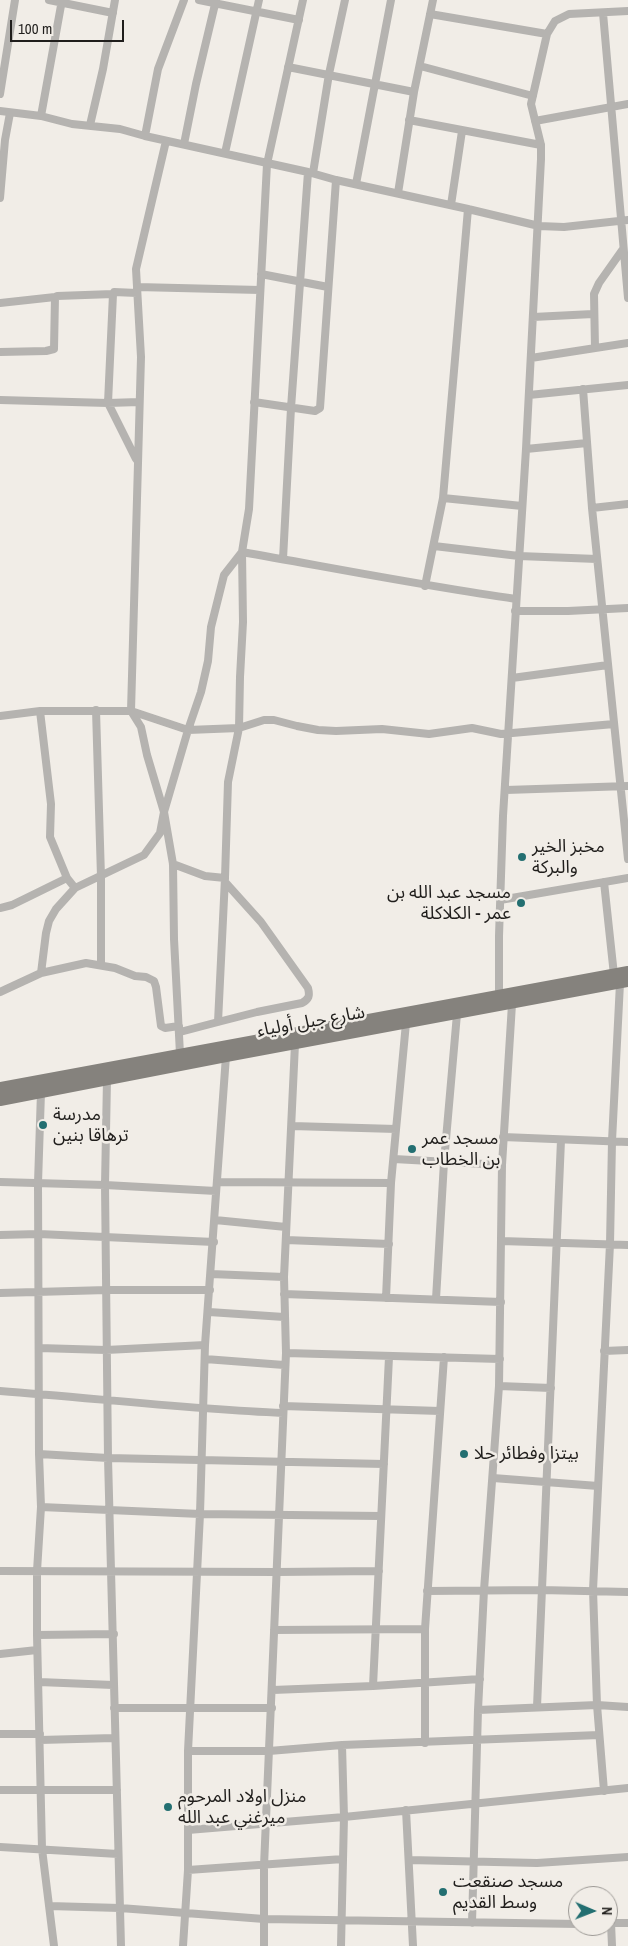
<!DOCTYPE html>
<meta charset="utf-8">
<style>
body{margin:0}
#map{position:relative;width:628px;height:1946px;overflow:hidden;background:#f1ede7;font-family:"Archivo Narrow",sans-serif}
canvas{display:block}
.north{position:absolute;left:568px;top:1886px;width:50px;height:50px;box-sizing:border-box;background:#f1ede7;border:1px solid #9d9a96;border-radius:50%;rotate:91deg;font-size:14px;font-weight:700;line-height:20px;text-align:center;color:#201e1c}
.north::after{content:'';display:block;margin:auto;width:18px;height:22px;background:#236f71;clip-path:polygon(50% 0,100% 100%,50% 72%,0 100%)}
.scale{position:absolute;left:10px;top:20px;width:114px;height:22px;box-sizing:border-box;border:2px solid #201e1c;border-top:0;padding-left:6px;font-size:15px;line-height:18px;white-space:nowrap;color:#201e1c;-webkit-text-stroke:4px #f1ede7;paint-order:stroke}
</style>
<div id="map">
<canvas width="628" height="1946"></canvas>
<div class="north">N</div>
<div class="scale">100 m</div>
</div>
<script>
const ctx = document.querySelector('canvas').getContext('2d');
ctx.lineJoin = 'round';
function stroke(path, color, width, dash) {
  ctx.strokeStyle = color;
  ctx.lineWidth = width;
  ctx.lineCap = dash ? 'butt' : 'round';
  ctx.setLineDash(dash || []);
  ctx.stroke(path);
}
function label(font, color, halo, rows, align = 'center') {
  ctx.font = font + ' "Archivo Narrow","Noto Sans Arabic",sans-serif';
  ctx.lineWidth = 5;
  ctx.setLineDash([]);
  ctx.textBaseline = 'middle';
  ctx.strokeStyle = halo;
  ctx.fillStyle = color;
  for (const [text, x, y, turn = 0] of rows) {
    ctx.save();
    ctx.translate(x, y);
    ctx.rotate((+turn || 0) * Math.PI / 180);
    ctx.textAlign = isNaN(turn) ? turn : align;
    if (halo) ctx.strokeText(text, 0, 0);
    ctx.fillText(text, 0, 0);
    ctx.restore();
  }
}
stroke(new Path2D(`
 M49 0 113 13
 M199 0 299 20
 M603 13 628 298
 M430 14 547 34
 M420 66 533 96
 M288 67 414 92
 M0 94 15 0
 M0 111 41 116 72 124 120 129 145 136 308 172 336 180 468 209 539 226 564 227 628 220
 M41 116 62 0
 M409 120 541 145
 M535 121 628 104
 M90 125 103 69 115 0
 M145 136 158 69 184 0
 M166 141 136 269 141 357 131 711 141 727 147 755 164 812 173 864 174 939 180 1054
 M184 144 196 84 216 0
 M225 153 259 0
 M313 173 329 74 345 0
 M356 184 391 0
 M398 193 414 92 433 0
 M0 198 5 140 10 113
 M451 205 462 131
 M261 274 328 287
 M137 287 260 290
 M113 294 108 403 136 459
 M0 303 55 297
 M533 317 593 314
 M595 348 594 294 599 283 623 249
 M0 352 46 351 54 349 55 297 57 296 113 294 114 292 137 293
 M531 358 628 343
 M583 389 592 508 628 859
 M529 395 628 385
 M0 400 108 403 139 402
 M254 402 315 411 320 408 336 180
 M526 449 587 443
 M443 498 522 506
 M592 508 628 504
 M434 546 519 556 597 559
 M283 559 291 408 308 172
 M425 586 443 498 468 209
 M515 611H568L628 608
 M512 678 608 665
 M96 710 101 877V964
 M40 711 51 804 50 837 67 878 75 888
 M0 716 40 711H131L188 730 201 692 208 661 211 627 224 575 242 552C333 568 424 586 516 599
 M506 790 628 786
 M173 864 205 876 225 878
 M604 882 614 975
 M500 900 628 878
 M0 908 12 905 67 878
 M41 973 86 963 115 968 135 976 146 977 154 981 156 987 161 1026 165 1028 179 1026
 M0 992 41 973 46 933 49 921 56 909 75 888 144 855 160 833 164 812 188 730 239 728 264 720H274L297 726 318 730 336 731 382 729 429 734 472 728 501 734 614 724
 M499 999V936L503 816 526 449 541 159V145L531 104 547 34 555 21 569 14 628 11
 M218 1022 257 1012 302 1003C309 999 310 996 308 988L261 922 225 882
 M180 1032 218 1022 225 878 228 782 239 728 240 677 243 622 242 552 249 509 267 164 303 0
 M107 1079 105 1185 108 1458 121 1946
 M41 1092 38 1183 39 1454 41 1507 37 1571V1635L42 1849 54 1946
 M292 1126 396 1129
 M503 1137 628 1142
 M394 1159 502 1165
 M0 1182 105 1185 216 1191
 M217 1182 391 1183
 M215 1220 286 1227
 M0 1235 39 1234 214 1242
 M286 1240 389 1244
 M501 1241 628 1245
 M211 1274 284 1277
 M0 1293 107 1290H210
 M284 1294 501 1302
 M386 1298 391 1183 406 1023
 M436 1299 444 1162 457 1014
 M209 1312 284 1317
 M39 1348 106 1350 205 1345
 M604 1351 628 1350
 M286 1353 500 1359
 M205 1359 284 1365
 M499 1386 551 1388
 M0 1391C94 1398 188 1409 283 1413
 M283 1406 440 1411
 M39 1454 108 1458 384 1464
 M493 1478 598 1486
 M41 1507 200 1514 381 1516
 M0 1571 277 1572 379 1571
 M427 1591 541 1590 628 1592
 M274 1630 425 1629
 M37 1635 114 1634
 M0 1654 37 1650
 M39 1682 113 1685
 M373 1686 389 1357
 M273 1690 373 1686 480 1679
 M537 1707 561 1140
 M114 1708H272
 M478 1710 597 1705 628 1707
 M0 1734H40
 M40 1740 114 1738
 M425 1743V1629L444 1357
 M188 1751H269L342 1745 599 1735
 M0 1790H117
 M604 1791 597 1705 593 1590 610 1244 612 1141 620 983
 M406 1810 413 1946
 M188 1830 344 1817 628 1788
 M0 1847 118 1854
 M409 1860 537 1863 628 1857
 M188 1870 343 1859
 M49 1906 120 1908 264 1919 578 1924
 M472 1923 478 1710 484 1590 499 1386 502 1165 512 1004
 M608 1923H628
 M611 1923 612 1946
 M183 1946 188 1870V1751L200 1514 205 1345 226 1056
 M264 1946V1866L286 1353 284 1277 295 1044
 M341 1946 344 1817 342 1745`), '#b5b3b0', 8);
stroke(new Path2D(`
 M0 1088 628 972
 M0 1100 226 1056 628 981`), '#85827d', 12);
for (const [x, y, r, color] of [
 [522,857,5,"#236f71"],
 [521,903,5,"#236f71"],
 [43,1125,5,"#236f71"],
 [412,1149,5,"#236f71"],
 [464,1454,5,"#236f71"],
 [168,1807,5,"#236f71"],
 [443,1892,5,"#236f71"]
]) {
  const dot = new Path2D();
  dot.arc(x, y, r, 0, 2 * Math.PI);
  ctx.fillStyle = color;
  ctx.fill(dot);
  stroke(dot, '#f1ede7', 2);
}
label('18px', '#201e1c', '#f1ede7', [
 ["مخبز الخير",532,847],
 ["والبركة",532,868],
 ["مسجد عبد الله بن",511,893,"right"],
 ["عمر - الكلاكلة",511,914,"right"],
 ["مدرسة",53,1115],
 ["ترهاقا بنين",53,1136],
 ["مسجد عمر",422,1139],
 ["بن الخطاب",422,1160],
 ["بيتزا وفطائر حلا",474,1454],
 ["منزل اولاد المرحوم",178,1797],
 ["ميرغني عبد الله",178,1818],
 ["مسجد صنقعت",453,1882],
 ["وسط القديم",453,1903]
], 'left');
label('18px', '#201e1c', '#f1ede7', [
 ["شارع جبل أولياء",311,1022,-10]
]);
</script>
